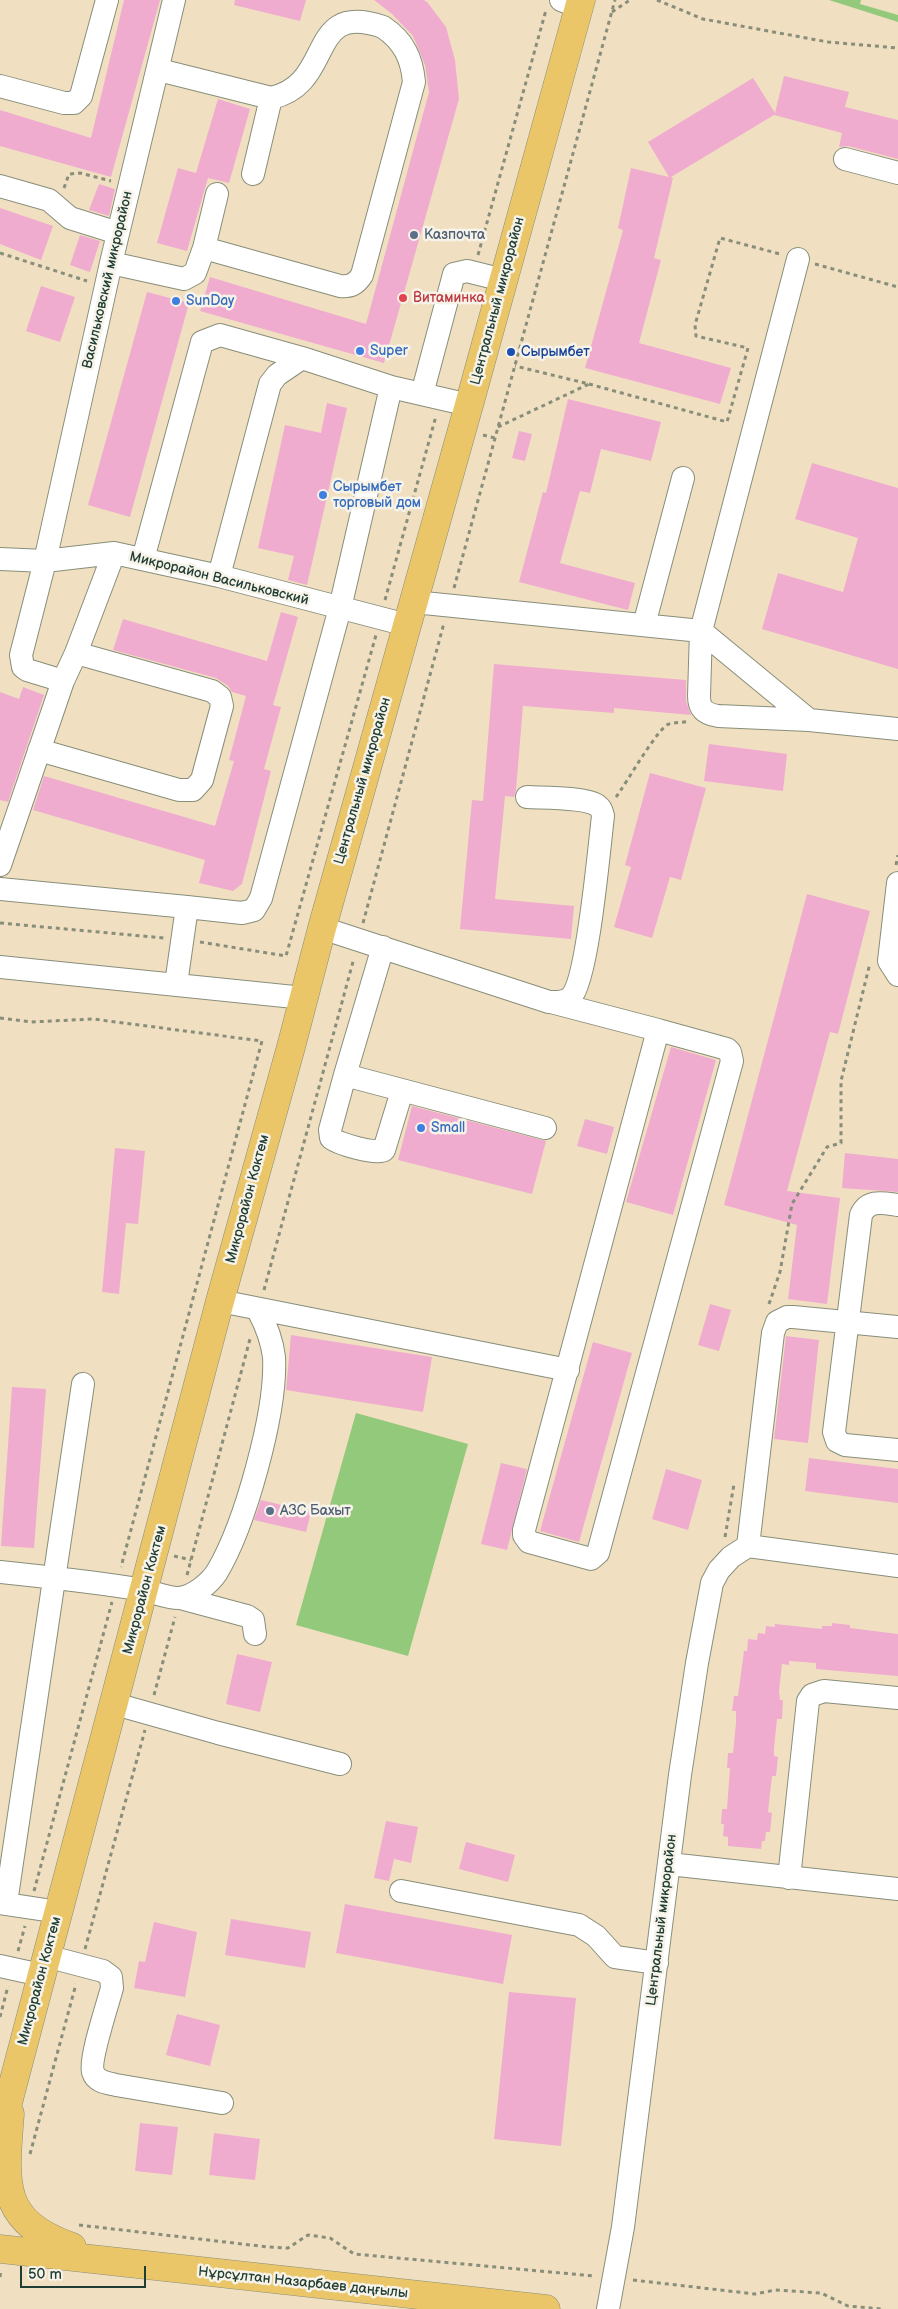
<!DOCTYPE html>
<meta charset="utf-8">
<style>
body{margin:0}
#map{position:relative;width:898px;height:2309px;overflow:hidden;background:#f0e0c1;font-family:"Balsamiq Sans",sans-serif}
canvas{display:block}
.scale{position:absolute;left:20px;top:2266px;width:126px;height:22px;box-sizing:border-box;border:2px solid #1f3d34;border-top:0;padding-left:6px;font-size:15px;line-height:18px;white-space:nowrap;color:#1f3d34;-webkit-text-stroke:4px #f7f3e8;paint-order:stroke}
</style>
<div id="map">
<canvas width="898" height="2309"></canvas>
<div class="scale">50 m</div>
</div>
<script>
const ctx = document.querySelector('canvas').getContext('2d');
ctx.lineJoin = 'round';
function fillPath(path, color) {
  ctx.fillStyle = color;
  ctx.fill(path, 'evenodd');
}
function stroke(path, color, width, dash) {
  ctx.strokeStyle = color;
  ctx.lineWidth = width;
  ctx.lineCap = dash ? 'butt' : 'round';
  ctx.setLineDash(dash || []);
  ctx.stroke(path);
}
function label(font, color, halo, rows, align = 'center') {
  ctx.font = font + ' "Balsamiq Sans",sans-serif';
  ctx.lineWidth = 5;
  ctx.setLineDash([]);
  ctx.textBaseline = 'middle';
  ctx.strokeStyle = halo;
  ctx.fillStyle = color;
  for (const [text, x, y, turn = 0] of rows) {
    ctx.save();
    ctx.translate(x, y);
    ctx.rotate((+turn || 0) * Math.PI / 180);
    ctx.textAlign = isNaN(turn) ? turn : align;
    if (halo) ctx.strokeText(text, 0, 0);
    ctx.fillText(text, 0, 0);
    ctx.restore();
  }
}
fillPath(new Path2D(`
 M829 0H861L860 4 898 15V22Z
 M356 1413 468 1444 408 1656 296 1625Z`), '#93c97b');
fillPath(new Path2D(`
 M124 0H160L111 177 0 146V110L91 138Z
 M235 0H306L300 21 234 5Z
 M374 0H424L428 3 446 27 455 60 459 99 384 363 200 311 210 277 366 324 429 92 425 65 413 36 392 14Z
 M784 76 849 92 845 107 898 120V159L848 146 839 147 842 133 774 115 671 177 673 178 654 258 661 260 639 343 731 368 720 404 585 368 623 230 618 228 631 168 669 177 648 142 753 78 775 113Z
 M218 99 250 109 229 183 208 178 187 251 157 243 178 168 196 173Z
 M99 184 115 189 109 216 89 210Z
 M0 208 53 226 41 260 0 244Z
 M80 235 100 241 90 272 70 265Z
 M41 286 75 297 60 342 26 331Z
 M147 292 189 303 130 517 88 505Z
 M568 399 661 422 651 461 601 449 590 493 580 491 560 563 635 583 628 610 519 582 543 492 546 493Z
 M327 403 347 408 307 585 288 580 294 556 258 548 285 425 321 433Z
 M519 431 532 434 525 461 512 458Z
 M812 463 898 488V669L762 629 778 573 843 592 858 538 795 519Z
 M281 612 298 617 273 705 281 707 264 769 271 771 242 884 233 891 199 883 205 860 33 810 44 776 215 826 234 761 229 760 246 696 232 692 228 686 216 678 113 650 123 619 267 661Z
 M494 664 686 680V701L691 715 614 708V713L523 706 516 790 514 797 505 796 495 899 574 906 571 939 460 929 472 800 483 801Z
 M23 687 44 695 8 802 0 800V692L19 699Z
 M709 744 787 754 783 791 704 781Z
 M650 773 706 788 681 880 670 877 652 938 614 927 631 867 625 865Z
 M807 894 870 911 838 1034 830 1032 787 1191 840 1198 827 1304 788 1299 797 1225 724 1205Z
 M671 1047 716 1060 673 1215 626 1202Z
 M412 1106 546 1141 532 1194 398 1160Z
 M585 1119 614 1127 607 1154 577 1146Z
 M115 1148 145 1151 138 1224 126 1223 119 1294 102 1292Z
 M845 1153 898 1159V1192L842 1188Z
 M710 1304 731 1310 719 1351 698 1345Z
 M291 1335 432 1357 423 1412 286 1390Z
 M786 1336 819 1340 808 1443 774 1439Z
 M593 1342 632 1353 579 1542 540 1531Z
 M12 1387 46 1389 34 1548 1 1546Z
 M809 1458 898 1469V1503L805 1491Z
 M501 1463 527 1469 507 1550 481 1544Z
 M666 1469 702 1480 688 1530 652 1519Z
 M261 1500 311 1512 306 1532 254 1520Z
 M832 1623 850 1625V1628L898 1634V1676L816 1669V1663L789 1661V1665L782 1664 779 1691 780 1700H783L782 1719H777L774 1748V1756L778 1757 776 1776H772L768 1812 772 1813 770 1832H766L765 1841H762L761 1849 728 1846V1837L723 1836 724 1824H721L722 1809H727L730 1768H727L728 1753H733L736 1723V1711H732L734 1696H738L744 1651H747L748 1639 757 1640 758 1633 765 1634 766 1626 775 1627V1624L822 1629V1626H832Z
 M237 1654 272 1662 260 1712 226 1704Z
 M386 1821 418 1827 411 1863 394 1859 389 1881 374 1878Z
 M466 1842 515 1855 508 1882 459 1869Z
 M345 1904 512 1935 503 1984 336 1953Z
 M231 1919 311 1932 305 1968 225 1955Z
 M154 1922 197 1932 185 1997 134 1988 139 1961 145 1962Z
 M509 1992 576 1998 561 2146 494 2139Z
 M177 2014 220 2025 210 2066 166 2055Z
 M140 2123 178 2127 172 2175 135 2171Z
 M214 2133 260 2139 255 2180 209 2175Z`), '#f0accf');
const minor = new Path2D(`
 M561 0 579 7
 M159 70 271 98 253 174
 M0 86 64 103H74L81 96 107 0
 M845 159 898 173
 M0 186 49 200 70 218 118 233
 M204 248 217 194
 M111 263 184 279 195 273 204 248 340 286C351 287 356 284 362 275L414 82C412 59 404 41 383 27 305 0 336 84 271 98
 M422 394 454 274 467 271 503 280
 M0 559 45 561 114 553 219 576 407 625
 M143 559 202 342 220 335 302 358 391 387 469 405
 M219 576 270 384 277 375 302 358
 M414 602 701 631 798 259
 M644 625 683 478
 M701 631 809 720 898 729
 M701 631 699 696C699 709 705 714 718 716L809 720
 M63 681 27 670 23 667 21 655 45 561 111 263 174 0
 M39 750 179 790H193L202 780 222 706 220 697 212 691 76 653
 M0 865 63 681 76 653 114 553
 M898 883 889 961 898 975
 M0 889 187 907 176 984
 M187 907 242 913 254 910 261 898 340 608 391 387
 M322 928 549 1002C557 1002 565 1003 571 997 588 979 599 848 603 816 602 812 602 809 598 806 587 797 543 798 527 797
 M383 947 345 1075 545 1128
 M0 967 304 998
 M551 1002 658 1030
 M658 1030 727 1049 730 1052 732 1061 598 1553 591 1559 529 1542 524 1535V1530Z
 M345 1075 330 1130 331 1138C338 1144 377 1155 384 1150L402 1091
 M898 1205C883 1203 868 1199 861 1215L834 1432 837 1441 845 1445 898 1450
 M220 1301 568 1370
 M748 1546 773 1333 777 1322 787 1317H793L898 1327
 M748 1546 898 1566
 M0 1572C48 1577 96 1582 143 1590 154 1592 169 1599 180 1598 194 1596 210 1583 217 1572 245 1525 277 1411 274 1357 272 1340 266 1325 258 1310
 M180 1598 247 1616 253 1620 255 1634
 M115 1704 218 1733 340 1764
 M669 1864 898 1889
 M789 1878 808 1701 812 1695 824 1691 898 1698
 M401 1891 579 1925 596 1936 615 1957 657 1963
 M0 1903 59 1912
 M6 1903 83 1384
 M46 1956 103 1971 111 1977 112 1988C108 2003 89 2060 93 2072 96 2082 107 2083 116 2085L222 2103
 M0 1966 41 1975
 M608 2309 623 2227 680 1775 697 1663 712 1583 719 1570 731 1557 748 1546`);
const major = new Path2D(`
 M10 2114C4 2187 0 2221 72 2247
 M0 2133 220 1301 291 1047 322 928 469 405 581 0
 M0 2249 546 2309`);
stroke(minor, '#888e7a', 24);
stroke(major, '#888e7a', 29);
stroke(new Path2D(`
 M657 0 703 19 828 42 898 48
 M612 12 630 0
 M64 188 69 174 80 173 111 181
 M0 253 87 281
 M478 255 546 10
 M815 264 898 287
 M589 384 727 422 748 348 696 336 695 325 720 238 780 254
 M498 427 589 384 515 366
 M483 435 495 438
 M454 588 615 0
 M385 600 436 416
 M616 797C626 784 658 727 669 724 675 722 682 723 689 721
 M896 865 898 855
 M0 923 164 938
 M363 923 444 623
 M200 942 286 956 376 635
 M0 1018 31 1022 93 1019 262 1041 121 1567
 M264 1290 354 958
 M769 1304 780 1272 792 1204 827 1147 841 1143V1081L870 963
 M725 1537 734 1484
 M174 1556 191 1560
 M187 1575 250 1339
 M154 1695 175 1617
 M34 1891 112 1602
 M85 1949 145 1730
 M18 1951 25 1926
 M0 2017 8 1986
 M30 2154 76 1984
 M79 2225 268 2247 288 2248 308 2235 330 2238 354 2254 594 2276
 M0 2277 1 2269
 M633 2280 755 2294 775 2290 821 2293 848 2306 882 2309`), '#888e7a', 3, [4, 4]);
stroke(minor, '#fff', 22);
stroke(major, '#ebc669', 28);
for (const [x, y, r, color] of [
 [414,235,5,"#5c6f8a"],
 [403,298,5,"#e0444e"],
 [176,301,5,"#3f7fe0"],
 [360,351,5,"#3f7fe0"],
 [511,352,5,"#1a4fb4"],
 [323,495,5,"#3f7fe0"],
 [421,1128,5,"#3f7fe0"],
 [270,1511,5,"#5c6f8a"]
]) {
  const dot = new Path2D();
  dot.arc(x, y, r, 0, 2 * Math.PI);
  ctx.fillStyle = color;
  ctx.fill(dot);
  stroke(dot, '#f7f3e8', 2);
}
label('14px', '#4e5e75', '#f7f3e8', [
 ["Казпочта",424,235],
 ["АЗС Бахыт",280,1511]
], 'left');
label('14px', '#1f3d34', '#f7f3e8', [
 ["Васильковский микрорайон",108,280,-77],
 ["Центральный микрорайон",498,301,-75],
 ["Микрорайон Васильковский",219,579,14],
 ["Центральный микрорайон",363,781,-74],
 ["Микрорайон Коктем",248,1199,-75],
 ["Микрорайон Коктем",145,1590,-75],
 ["Центральный микрорайон",662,1920,-83],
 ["Микрорайон Коктем",40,1981,-75],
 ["Нұрсұлтан Назарбаев даңғылы",303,2283,6]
]);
label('14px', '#be3a42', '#f7f3e8', [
 ["Витаминка",413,298]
], 'left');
label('14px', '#366cbe', '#f7f3e8', [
 ["SunDay",186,301],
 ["Super",370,351],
 ["Сырымбет",333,487],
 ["торговый дом",333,503],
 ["Small",431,1128]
], 'left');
label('14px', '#164399', '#f7f3e8', [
 ["Сырымбет",521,352]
], 'left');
</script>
